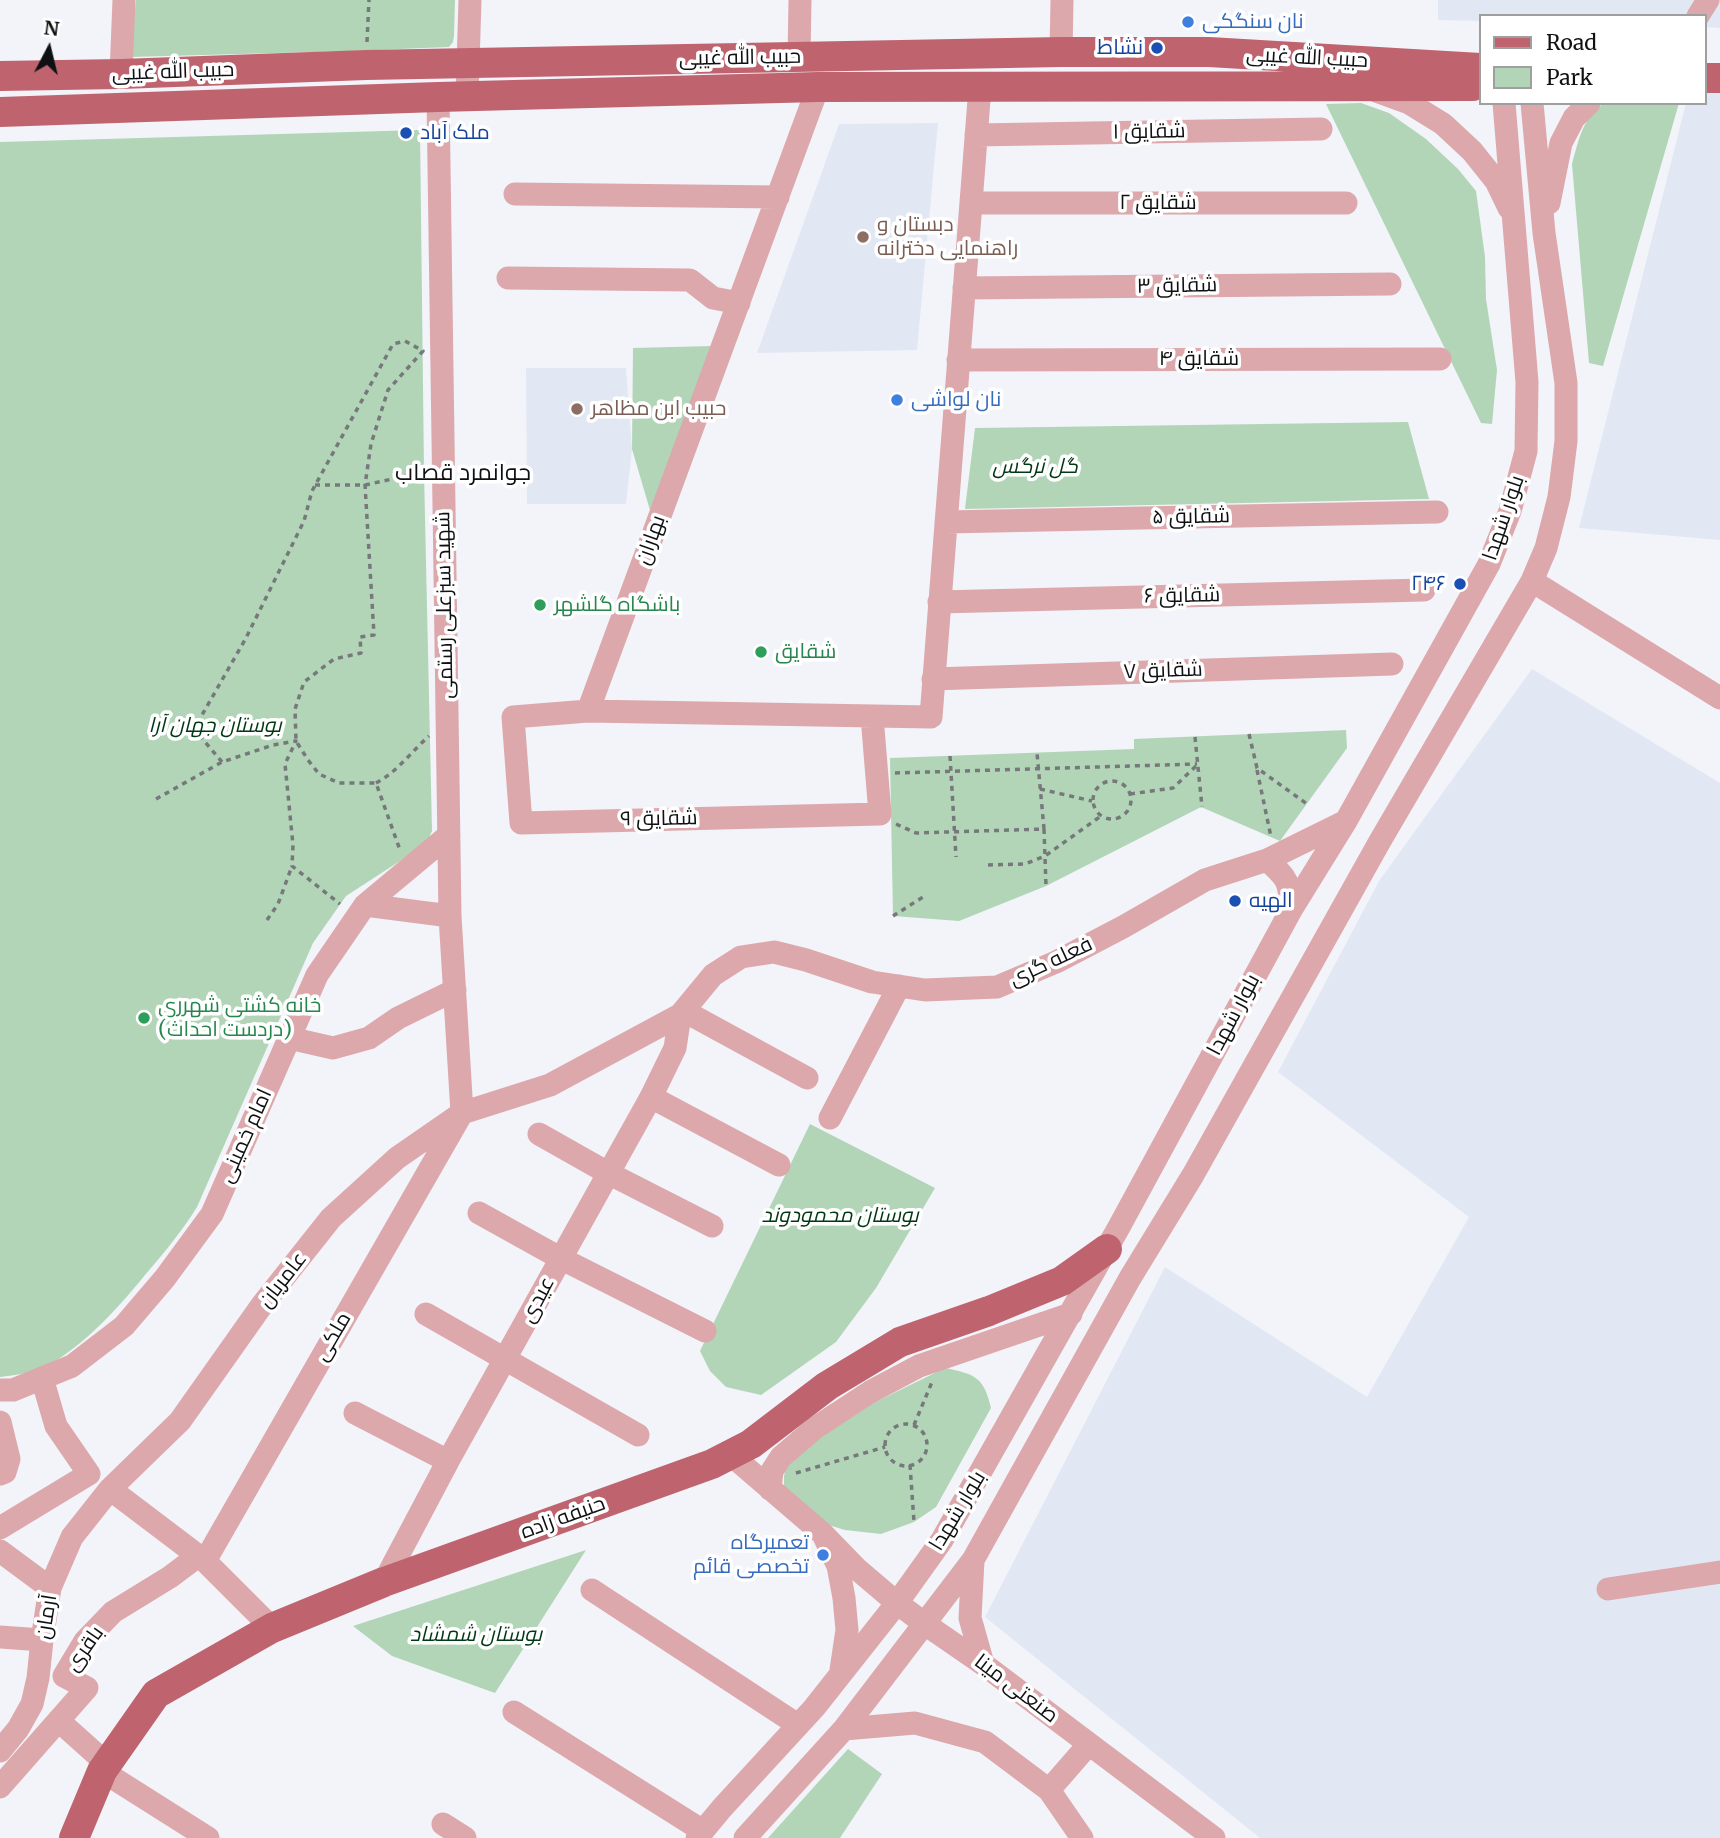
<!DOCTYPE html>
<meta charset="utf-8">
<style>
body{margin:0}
#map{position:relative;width:1720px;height:1838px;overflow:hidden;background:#f2f4fa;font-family:Merriweather,serif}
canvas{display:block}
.legend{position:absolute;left:1479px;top:14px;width:228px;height:91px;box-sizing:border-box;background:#fff;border:2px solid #9f9fa0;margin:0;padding:9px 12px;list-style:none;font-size:21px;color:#0f1012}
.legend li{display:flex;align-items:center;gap:14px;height:35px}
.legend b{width:35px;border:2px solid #9f9fa0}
.north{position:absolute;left:14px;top:14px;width:70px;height:70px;-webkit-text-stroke:5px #fff;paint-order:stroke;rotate:7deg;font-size:19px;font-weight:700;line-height:28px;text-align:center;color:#0f1012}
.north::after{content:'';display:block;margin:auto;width:24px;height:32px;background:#0f1012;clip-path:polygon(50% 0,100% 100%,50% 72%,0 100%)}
</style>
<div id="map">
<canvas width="1720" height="1838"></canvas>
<ul class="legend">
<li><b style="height:9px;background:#bf646f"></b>Road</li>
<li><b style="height:19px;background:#b1d5b6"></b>Park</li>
</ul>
<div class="north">N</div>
</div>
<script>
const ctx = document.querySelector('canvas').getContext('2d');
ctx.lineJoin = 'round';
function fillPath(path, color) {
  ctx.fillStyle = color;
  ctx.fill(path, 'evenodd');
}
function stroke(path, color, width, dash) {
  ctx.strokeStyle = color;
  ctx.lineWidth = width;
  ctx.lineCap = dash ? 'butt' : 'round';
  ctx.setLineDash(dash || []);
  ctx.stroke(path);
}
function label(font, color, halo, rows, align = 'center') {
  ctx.font = font + ' Merriweather,Cairo,serif';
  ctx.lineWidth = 7;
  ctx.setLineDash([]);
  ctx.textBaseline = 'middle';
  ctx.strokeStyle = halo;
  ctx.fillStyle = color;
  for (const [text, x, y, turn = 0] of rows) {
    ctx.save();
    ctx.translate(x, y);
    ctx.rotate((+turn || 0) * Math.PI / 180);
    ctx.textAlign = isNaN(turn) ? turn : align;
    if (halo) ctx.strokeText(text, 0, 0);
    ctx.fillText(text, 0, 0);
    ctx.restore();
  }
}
fillPath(new Path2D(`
 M1438 0H1720V28L1704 27V16H1480V21L1438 20Z
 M1704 84 1720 85V540L1579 528 1686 103H1704Z
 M938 123 917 350 757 353 839 124Z
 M526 368H626L632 449 626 504H527Z
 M1532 669 1720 783V1838H1260L985 1617 1165 1267 1367 1397 1469 1217 1278 1072 1379 881Z`), '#e1e8f4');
fillPath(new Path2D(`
 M136 0H455L454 36 453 42 449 47 351 51 130 57Z
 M1361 103 1389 113 1426 139 1458 169 1476 191 1485 257 1486 299 1497 370 1492 424 1481 423 1326 104Z
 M1604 103H1679L1603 366 1589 363 1572 164C1579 139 1582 119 1604 103Z
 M420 130 424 472 432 831 428 840 403 859 346 896 313 943 197 1207C182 1231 164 1253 145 1275 117 1309 86 1344 47 1366 33 1373 15 1375 0 1377V142Z
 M712 346 652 517 632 449 633 348Z
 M1408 422 1429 499 965 509 975 428Z
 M1346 730 1347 748 1280 841 1201 807 1046 886 959 921 893 916 890 758 1134 749V739Z
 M810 1124 935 1188 876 1288 836 1342 761 1395 726 1387 710 1371 700 1351Z
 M945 1368C975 1374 984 1377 991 1408L936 1507 914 1522 881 1534 845 1530 822 1523 784 1493V1476L787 1462 857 1411Z
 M586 1550 495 1693 392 1656 353 1626Z
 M848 1749 882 1774 840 1838H768Z`), '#b1d5b6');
stroke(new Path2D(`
 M367 42 369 0
 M315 485H365L424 472
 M1249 734 1257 768 1307 804
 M1195 737 1202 807
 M950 756 956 857
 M222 762 194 729 246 638 304 521 312 491 393 344 405 341 423 351 388 390 371 444 365 485 374 635 360 637 361 653 334 659 304 682 295 709 296 741 308 760 319 774 339 783H376L400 850
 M1257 770 1271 837
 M895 773 1197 764
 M1093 800a19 19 0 1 1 38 0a19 19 0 1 1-38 0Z
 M376 783C397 772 411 752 429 736
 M1040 789 1092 801
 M1130 794 1173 788 1196 766
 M156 799 222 762 273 745 296 741 285 764 293 845 292 866 340 904
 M896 824 916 833 1044 829 1037 753
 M1044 829 1046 886
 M988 865 1025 864 1045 856 1101 816
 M893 916 923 897
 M267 920 278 904 292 866
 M885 1445a21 21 0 1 1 42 0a21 21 0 1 1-42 0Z
 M914 1425 932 1382
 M910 1465 914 1522
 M796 1473 885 1447`), '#77787c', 3.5, [5, 5]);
stroke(new Path2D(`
 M1698 16 1708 0
 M1061 52 1062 0
 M799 57 800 0
 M121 74 124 0
 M818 87 588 711 931 717 980 87
 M1376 91 1409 103 1443 124 1472 151 1496 181 1509 208
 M467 97 470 0
 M976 135 1321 129
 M515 194 778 197
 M971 203H1346
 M1549 203 1561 143 1574 118 1589 103
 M508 278 690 280 713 298 739 303
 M964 288 1390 284
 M958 360 1440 359
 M946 522 1437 512
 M1532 581 1720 698
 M939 602 1424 590
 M933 679 1392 664
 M588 711 513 717 521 823 880 814 872 716
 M1267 860C1289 880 1289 881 1291 910
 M365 905 450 916
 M684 1011 807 1078
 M289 1038 333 1048 369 1038 398 1018 455 990
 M651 1097 779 1165
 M830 1118 899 986
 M539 1134 608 1173 712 1226
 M479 1213 560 1258 705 1331
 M426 1314 638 1435
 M0 1390H13L72 1366 124 1326 165 1278 212 1214 317 975 365 905 449 835
 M355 1413 448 1461
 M0 1422 9 1459 5 1472 0 1474
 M730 1454 823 1534 838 1566 844 1598 847 1630 841 1670
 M110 1489 205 1561 272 1628
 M770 1489 772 1471 781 1457 815 1428 870 1392 919 1366 1071 1314
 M0 1528 89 1474 56 1426 42 1378
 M823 1534 857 1569 897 1603 925 1624 983 1664 1214 1838
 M0 1551 50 1588
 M205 1561 462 1113 450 916 438 97
 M973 1561 970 1618 983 1664
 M384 1582 448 1461 651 1097 675 1048 680 1015
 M1608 1589 1720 1572
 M592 1590 798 1725
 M0 1637 42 1640
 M514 1712 703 1831
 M59 1721 107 1764
 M844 1729 915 1723 985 1742 1049 1790 1082 1838
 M0 1751 18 1729 32 1704 38 1678 42 1640 50 1588 72 1537 110 1489 180 1421 262 1305 331 1218 397 1158 462 1113 550 1085 680 1015 713 975 741 957 774 952 806 960 872 982 925 990 997 987 1056 962 1123 927 1205 880 1267 860 1346 821
 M102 1771 208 1838
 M0 1787 87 1688 64 1676 85 1641 113 1612 170 1577 198 1556
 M1049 1790 1089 1744
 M443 1824 465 1838
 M697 1838 722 1808 814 1708 897 1603 942 1540 1119 1227 1291 910 1346 821 1489 564 1510 511 1526 451 1527 382 1504 103
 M745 1838 844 1729 973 1560 1130 1278 1193 1175 1380 841 1532 581 1546 548 1559 497 1566 441V383L1544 233 1532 103`), '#dca8ac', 23);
stroke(new Path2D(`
 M0 76 121 74 366 65 1061 52H1209L1480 68
 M1704 78H1720
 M0 112 438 97 818 87 1473 86
 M74 1838 102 1771 156 1694 272 1628 384 1582 712 1464 751 1444 827 1386 900 1342 989 1311 1062 1281 1107 1249`), '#bf646f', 30);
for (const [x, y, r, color] of [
 [1188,22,7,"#3f7fe0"],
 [1157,48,7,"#1a4fb4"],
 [406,133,7,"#1a4fb4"],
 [863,237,7,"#8d6e63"],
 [897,400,7,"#3f7fe0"],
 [577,409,7,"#8d6e63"],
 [1460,584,7,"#1a4fb4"],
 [540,605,7,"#2e9e5b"],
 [761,652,7,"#2e9e5b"],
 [1235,901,7,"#1a4fb4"],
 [144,1018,7,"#2e9e5b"],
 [823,1555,7,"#3f7fe0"]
]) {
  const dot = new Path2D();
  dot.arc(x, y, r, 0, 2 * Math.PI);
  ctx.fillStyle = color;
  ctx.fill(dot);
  stroke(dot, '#fff', 2.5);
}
label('21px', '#366cbe', '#fff', [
 ["نان سنگکی",1202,22],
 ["نان لواشی",911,400],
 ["تعمیرگاه",809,1543,"right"],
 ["تخصصی قائم",809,1567,"right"]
], 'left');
label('21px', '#164399', '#fff', [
 ["نشاط",1143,48],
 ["ملک آباد",420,133,"left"],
 ["۲۴۶",1446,584],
 ["الهیه",1249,901,"left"]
], 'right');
label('21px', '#0f1012', '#fff', [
 ["حبیب الله غیبی",740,58,-1],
 ["حبیب الله غیبی",1307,58,3],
 ["حبیب الله غیبی",173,72,-2],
 ["شقایق ۱",1149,132,-1],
 ["شقایق ۲",1158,203],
 ["شقایق ۳",1177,286,-1],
 ["شقایق ۴",1199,359],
 ["شقایق ۵",1191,517,-1],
 ["بلوار شهدا",1504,518,-71],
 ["بهاران",651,540,-70],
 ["شقایق ۶",1182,596,-1],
 ["شهید سبزعلی رستمی",445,605,-91],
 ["شقایق ۷",1163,671,-2],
 ["شقایق ۹",659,819,-1],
 ["فعله گری",1051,962,-25],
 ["بلوار شهدا",1234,1015,-62],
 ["امام خمینی",246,1136,-66],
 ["عامریان",283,1280,-52],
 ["عیدی",538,1300,-62],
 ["ملکی",333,1337,-60],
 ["بلوار شهدا",958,1511,-59],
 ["حنیفه زاده",563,1518,-20],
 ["آرمان",47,1617,-81],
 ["باقری",85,1649,-55],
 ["صنعتی مینا",1016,1689,37]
]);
label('21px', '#785e54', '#fff', [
 ["دبستان و",877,225],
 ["راهنمایی دخترانه",877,249],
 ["حبیب ابن مظاهر",591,409]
], 'left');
label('italic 21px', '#003813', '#fff', [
 ["گل نرگس",1035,467],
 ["بوستان جهان آرا",215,726],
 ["بوستان محمودوند",840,1216],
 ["بوستان شمشاد",476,1635]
]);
label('21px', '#27864d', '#fff', [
 ["باشگاه گلشهر",554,605],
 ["شقایق",775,652],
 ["خانه کشتی شهرری",158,1006],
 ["(دردست احداث)",158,1030]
], 'left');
label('23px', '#0f1012', '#fff', [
 ["جوانمرد قصاب",463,473]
]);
</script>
